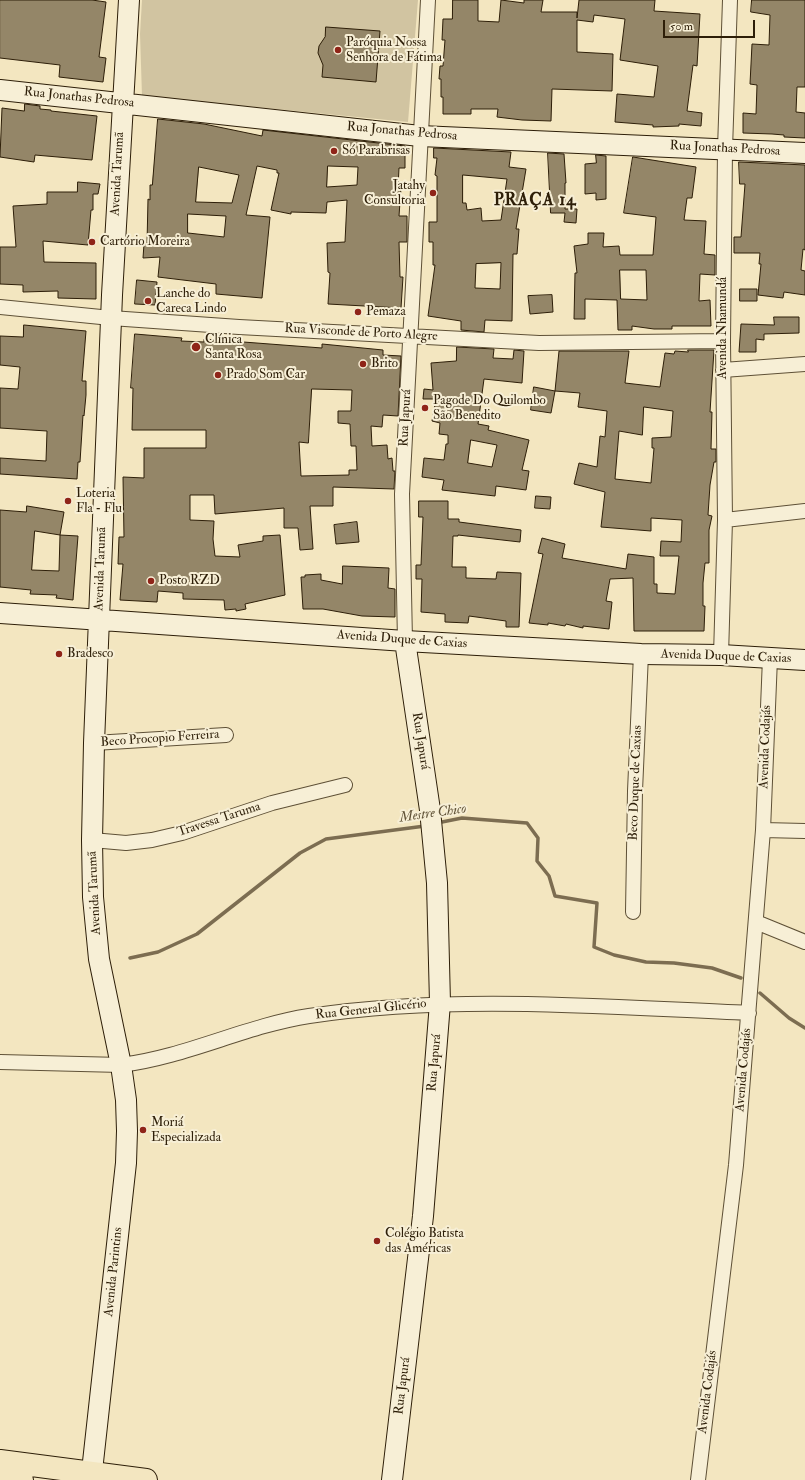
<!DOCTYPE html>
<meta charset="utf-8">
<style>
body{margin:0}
#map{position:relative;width:805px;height:1480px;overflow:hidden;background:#f3e6c0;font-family:"IM FELL Double Pica",serif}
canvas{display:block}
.scale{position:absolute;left:663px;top:20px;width:92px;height:18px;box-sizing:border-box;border:2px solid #2d1e08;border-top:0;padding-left:5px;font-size:12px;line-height:14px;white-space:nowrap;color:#2d1e08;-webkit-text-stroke:3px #f7efd6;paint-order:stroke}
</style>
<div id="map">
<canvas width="805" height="1480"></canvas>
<div class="scale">50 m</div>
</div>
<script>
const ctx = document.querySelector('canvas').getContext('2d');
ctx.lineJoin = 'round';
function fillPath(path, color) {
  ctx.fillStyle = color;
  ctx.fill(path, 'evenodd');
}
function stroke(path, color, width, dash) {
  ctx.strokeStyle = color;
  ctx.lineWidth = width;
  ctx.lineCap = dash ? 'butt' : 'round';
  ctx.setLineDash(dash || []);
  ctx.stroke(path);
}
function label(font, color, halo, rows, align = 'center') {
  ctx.font = font + ' "IM FELL Double Pica",serif';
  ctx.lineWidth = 4;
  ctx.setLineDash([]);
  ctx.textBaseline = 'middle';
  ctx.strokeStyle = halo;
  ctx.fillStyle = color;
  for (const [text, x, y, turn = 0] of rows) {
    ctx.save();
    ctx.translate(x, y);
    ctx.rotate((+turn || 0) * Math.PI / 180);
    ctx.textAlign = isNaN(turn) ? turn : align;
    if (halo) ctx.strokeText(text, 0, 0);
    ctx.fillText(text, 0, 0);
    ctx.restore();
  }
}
fillPath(new Path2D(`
 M142 0H418L408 122 142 96 140 34Z`), '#d1c4a1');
stroke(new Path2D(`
 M437 823 462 818 527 823 538 838 537 861 549 876 555 896 597 903 594 947 614 955 646 962 674 963 712 968 741 978
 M130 958 158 952 197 934 300 853 326 839 425 826
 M760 993 789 1018 805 1028`), '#7c6d51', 3.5);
const building = new Path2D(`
 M0 0H92L106 2 99 57 106 58 103 82 59 77 60 65 0 58Z
 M453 0H478V21L499 22 501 0 524 3V0H543L541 12H577V18L579 0H655L654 11 700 14 697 66 693 65 687 111 702 113 701 126 679 124V126L653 127V125L615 122 617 94 654 97 658 66 620 60 625 19 594 15 593 22 577 20V52L613 54 612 91 552 89 551 121 522 120 497 117 498 109H471V114H443V97H441V79H439L440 66H443L445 40H442L443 19H452Z
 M752 0H805V87H797L796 112 805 113V138L784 137V135L772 134 743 133V113L756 114 757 85 750 84 752 44 769 45 770 15 751 12Z
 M326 27 380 31 376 82 322 77 323 65 318 53 319 46 325 37Z
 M25 104 40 106V109L51 110V111L97 116 92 160 35 155 34 162 0 157 2 108 24 111Z
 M158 119 204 124 262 136 263 130 405 146V168H399L398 188H401L399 216H407V242H399L400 277H403L401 308 328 304 330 273 328 272 327 243 345 242 347 200 327 202 326 213 291 212V214L271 210 279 173H277V170L257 166 246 215 270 217 262 298 216 294V284L158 277 160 257 143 258 144 244H147L148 199 150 200V185H152ZM328 166 358 167 357 185 327 187ZM199 167 239 175 232 203 196 202ZM188 214 226 216 224 237 188 233Z
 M434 148 511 152 509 167 526 169 516 229H519L517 254H513L512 321 485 320 484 332 461 330V321L428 316 435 265H433V242H429V222H437V176L435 175 437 158H434ZM463 175 507 179 501 220 482 221 481 208 467 210 466 203H463ZM501 263 500 289 475 288 476 264Z
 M548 153 564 154 566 183H565V209H577L576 223 564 222 565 213H551Z
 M596 155 606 156V199L596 200V193L585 194V164L596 163Z
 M633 157 696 167 692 198H687L684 220 706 221 704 254 715 255V275L700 274 699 301 710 300 711 326H672V329H654L632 326V330H618L617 300 585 299V319H574L575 273H577L574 246 588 244V233H604L603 247 619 246 620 255H653L656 217 624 213ZM620 270H646L647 300 621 299Z
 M739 162 805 165V250L803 249 801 270 805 271V295L784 292 783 298 758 295 761 264H759L760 253H734V237H741L745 184H740Z
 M78 182 100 184 98 194H93V210H91L88 245 43 241 44 262 96 263V299L58 298V291L23 292V285L0 284V247H16L13 206 47 204V192H77Z
 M137 280 157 282 155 305 135 304Z
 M740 289H757V301H740Z
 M552 295 553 312 530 314 528 296Z
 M774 317H799V333L764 334V340L756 339V352H739L741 324 774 325Z
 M24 325 86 331 82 381H86V395L84 416 83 415 80 462H78L77 479 0 474V458L46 461 47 431 0 428V388L18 389 20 367 0 365V336L23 337Z
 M135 334 182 338 181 341 204 342V339L322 348V344L383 350V355L401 356 398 416 383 415 382 427 371 426 372 446 387 445 388 459 392 458 393 471H395L394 489 333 487V506H310L313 549 300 550 298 528H284V508L215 514 214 495H190V520L214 521 213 539 215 556 240 557 238 545 263 541V536L280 535 285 595 245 604 246 609 236 611V609L225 610 224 600 183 599V593L158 591 157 602 120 600 123 564H118L119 537H124L123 477 144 478V448H206V430H132L133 388H131ZM312 389 352 390 351 411H338V423L350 424 351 446H356L357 470H349V475L301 476 299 442 308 443Z
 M457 347 494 349 493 358 513 359 514 350 524 351 522 383 484 379 478 424 489 426 488 430 529 440 522 470 529 471 526 490 496 486 495 496 442 490 444 480 422 477 424 458 444 460 446 444H448V435L439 434 440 423 432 421 436 399H423L424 389 433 390 431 363 456 361ZM471 440 497 445 492 467 468 463Z
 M688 350H714L710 412H712L711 449H716V462H714L710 485 708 515 712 516 709 530V563H705L703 583V606H705L704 631H634L633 578 610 579 606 601 612 602 609 629 583 626V628L566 624 565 626 548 623V625L529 623 543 554 538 553 542 538 565 544 562 558 626 569 628 554 654 557V584H657V593L675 594 679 556H660L661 541 681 542 682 520 651 518V531L601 527 605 492 574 484 579 463 597 467 600 436 605 437 607 411 578 407 580 393 555 391 559 351H629L625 383 660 387 665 353 674 354 675 351 688 352ZM644 407 673 411 671 437 652 438V448H654L651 483 615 479 619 431 642 435Z
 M534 387 555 391 551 413 531 410Z
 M536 496 551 497 550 509 535 508Z
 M419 501H448V519H459V522L521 530 520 542 458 535V536H453L452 567H466V578L496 579 497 572 521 573 519 627H506V621L469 616 468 623 445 622V614L421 612 422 579H416V565H421L423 517H419Z
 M27 506 64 512 60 535 78 536 73 600 56 598 57 595 30 594 31 590 0 587V510L26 512ZM35 531 60 535 59 571 32 570Z
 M357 522 359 542 336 544 334 525Z
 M343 566 389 568 388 588 395 589V617L362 616 323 609H303L301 577H305V575L321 574V580L342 584Z`);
fillPath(building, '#948668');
stroke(building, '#2d1e08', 1);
const street = new Path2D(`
 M0 307 111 318 239 327 539 343 723 341
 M723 370 805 364
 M725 520 805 511
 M405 641 402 494 428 0
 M721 655 725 520 723 341 725 149 730 0
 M94 743 226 735
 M763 830 805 831
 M92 840 126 843 152 840 182 833 272 803 345 785
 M633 912 635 791 641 654
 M756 922 805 942
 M0 1062 121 1065C186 1057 245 1026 309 1016 455 994 602 1007 749 1013
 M698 1480 736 1165 763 830 770 658`);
const secondary = new Path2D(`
 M0 90 420 136 805 153
 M0 613 405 641 641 654 721 655 805 660
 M91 1480 126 1163 127 1131 126 1100 121 1065 99 959 93 897 92 840 94 743 112 295 129 0
 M392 1480 423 1216 440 1003 437 883 430 810 405 641`);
const primary = new Path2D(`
 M0 1461 146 1480
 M0 1477 22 1480`);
stroke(street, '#5e5036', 16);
stroke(secondary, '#2d1e08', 22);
stroke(primary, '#2d1e08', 24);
stroke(street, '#f7efd6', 14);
stroke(secondary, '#f7efd6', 20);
stroke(primary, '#f3e6c0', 22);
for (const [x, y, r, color] of [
 [338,50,4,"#8f2418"],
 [334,151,4,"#8f2418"],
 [433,193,4,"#8f2418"],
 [92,242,4,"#8f2418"],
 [148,301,4,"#8f2418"],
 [358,312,4,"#8f2418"],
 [196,347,5,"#8f2418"],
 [363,364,4,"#8f2418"],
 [218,375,4,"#8f2418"],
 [425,408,4,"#8f2418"],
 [68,501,4,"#8f2418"],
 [151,581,4,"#8f2418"],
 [59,654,4,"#8f2418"],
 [143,1130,4,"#8f2418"],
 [377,1241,4,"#8f2418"]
]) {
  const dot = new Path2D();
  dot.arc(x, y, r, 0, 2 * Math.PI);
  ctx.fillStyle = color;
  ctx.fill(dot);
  stroke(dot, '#f7efd6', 1.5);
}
label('13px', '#2d1e08', '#f7efd6', [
 ["Paróquia Nossa",346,43],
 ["Senhora de Fátima",346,58],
 ["Só Parabrisas",342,151],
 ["Jatahy",425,186,"right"],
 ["Consultoria",425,201,"right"],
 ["Cartório Moreira",100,242],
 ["Lanche do",156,294],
 ["Careca Lindo",156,309],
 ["Pemaza",366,312],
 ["Clínica",205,340],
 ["Santa Rosa",205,355],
 ["Brito",371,364],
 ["Prado Som Car",226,375],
 ["Pagode Do Quilombo",433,401],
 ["São Benedito",433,416],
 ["Loteria",76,494],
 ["Fla - Flu",76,509],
 ["Posto RZD",159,581],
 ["Bradesco",67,654],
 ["Moriá",151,1123],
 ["Especializada",151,1138],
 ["Colégio Batista",385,1234],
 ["das Américas",385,1249]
], 'left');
label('13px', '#2d1e08', '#f7efd6', [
 ["Rua Jonathas Pedrosa",79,98,6],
 ["Rua Jonathas Pedrosa",402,132,5],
 ["Rua Jonathas Pedrosa",725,149,3],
 ["Avenida Tarumã",118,174,-87],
 ["Avenida Nhamundá",723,328,-90],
 ["Rua Visconde de Porto Alegre",361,333,3],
 ["Rua Japurá",406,418,-87],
 ["Avenida Tarumã",101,569,-88],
 ["Avenida Duque de Caxias",402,640,4],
 ["Avenida Duque de Caxias",726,657,2],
 ["Beco Procopio Ferreira",160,739,-4],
 ["Rua Japurá",420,741,81],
 ["Avenida Codajás",766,747,-88],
 ["Beco Duque de Caxias",636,783,-88],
 ["Travessa Taruma",219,820,-18],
 ["Avenida Tarumã",95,893,-93],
 ["Rua General Glicério",371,1010,-6],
 ["Rua Japurá",435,1063,-85],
 ["Avenida Codajás",744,1070,-85],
 ["Avenida Parintins",114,1272,-84],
 ["Rua Japurá",403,1386,-83],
 ["Avenida Codajás",708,1392,-83]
]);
label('italic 14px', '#615338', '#f7efd6', [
 ["Mestre Chico",433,814,-8]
]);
ctx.letterSpacing = '1px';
label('bold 17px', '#2d1e08', '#f7efd6', [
 ["PRAÇA 14",535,201]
]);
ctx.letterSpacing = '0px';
</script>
